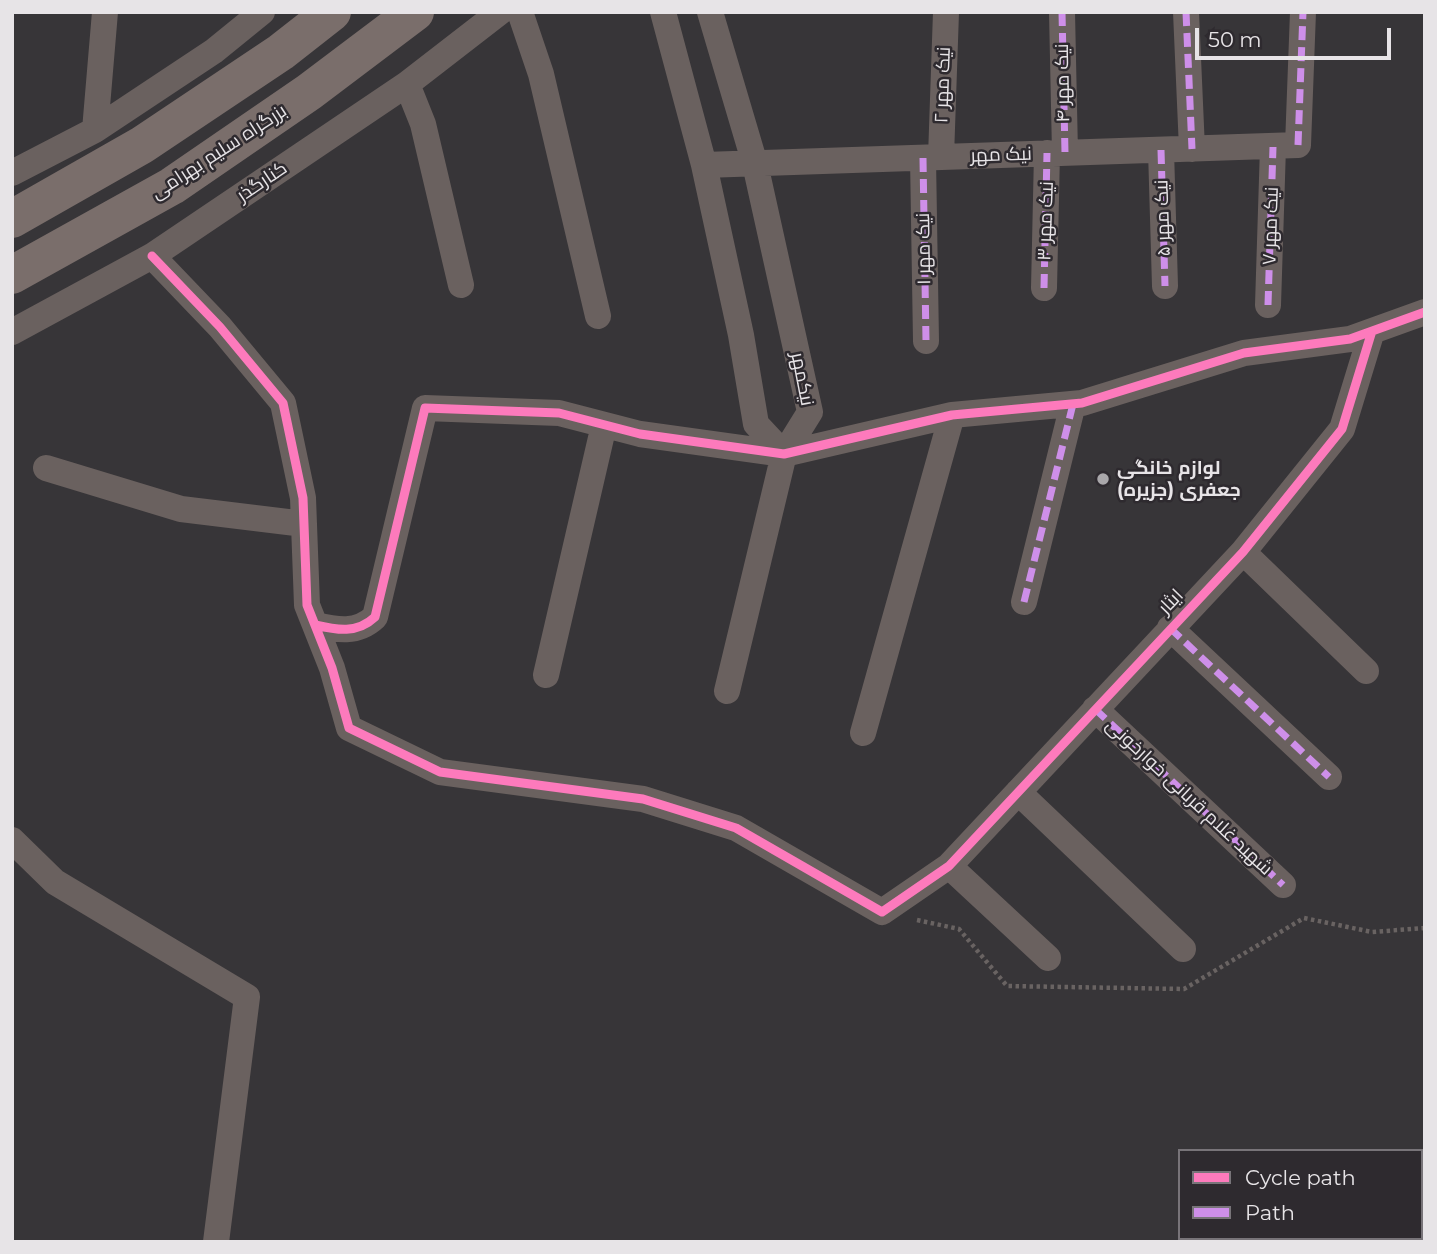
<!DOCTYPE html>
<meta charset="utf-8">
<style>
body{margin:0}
#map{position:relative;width:1437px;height:1254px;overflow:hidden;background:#373538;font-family:Montserrat,sans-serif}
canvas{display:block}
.frame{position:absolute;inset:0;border:14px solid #e7e4e7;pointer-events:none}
.legend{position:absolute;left:1178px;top:1149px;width:245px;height:91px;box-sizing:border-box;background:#2e2a2f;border:2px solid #787479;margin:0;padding:9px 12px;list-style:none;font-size:21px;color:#e7e4e7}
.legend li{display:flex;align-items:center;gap:14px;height:35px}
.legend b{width:35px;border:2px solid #787479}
.scale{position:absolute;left:1195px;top:28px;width:196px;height:32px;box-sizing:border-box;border:4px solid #e7e4e7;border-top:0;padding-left:9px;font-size:21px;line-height:24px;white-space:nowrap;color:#e7e4e7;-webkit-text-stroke:5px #2e2a2f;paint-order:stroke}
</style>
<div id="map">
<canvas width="1437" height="1254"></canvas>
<div class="frame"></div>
<ul class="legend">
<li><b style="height:9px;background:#fd7abc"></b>Cycle path</li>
<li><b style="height:9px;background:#ce8fe9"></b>Path</li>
</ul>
<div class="scale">50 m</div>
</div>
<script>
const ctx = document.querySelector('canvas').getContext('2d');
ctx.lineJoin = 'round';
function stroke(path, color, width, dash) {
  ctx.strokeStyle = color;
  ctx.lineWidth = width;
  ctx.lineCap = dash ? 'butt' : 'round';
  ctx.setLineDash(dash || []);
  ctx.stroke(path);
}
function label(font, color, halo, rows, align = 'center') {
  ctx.font = font + ' Montserrat,Cairo,sans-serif';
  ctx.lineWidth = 5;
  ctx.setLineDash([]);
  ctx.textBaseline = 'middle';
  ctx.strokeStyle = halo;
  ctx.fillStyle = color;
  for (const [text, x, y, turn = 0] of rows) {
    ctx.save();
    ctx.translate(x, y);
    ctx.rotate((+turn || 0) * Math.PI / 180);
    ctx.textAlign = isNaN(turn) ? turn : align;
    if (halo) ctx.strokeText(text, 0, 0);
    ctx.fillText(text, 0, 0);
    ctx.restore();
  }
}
stroke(new Path2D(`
 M917 920 959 929 1007 986 1184 989 1304 918 1372 932 1425 928`), '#696362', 4.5, [3.5, 3.5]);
stroke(new Path2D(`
 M520 12 541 74 598 316
 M663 12 704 165 741 335 756 424 784 454
 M710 12 755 164 810 412 784 454 727 691
 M1062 12 1065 153
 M1186 12 1192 149
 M407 84 423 124 461 285
 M95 130 105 12
 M1161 150 1165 286
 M941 157 946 12
 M923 158 926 341
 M704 165 1298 145 1303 12
 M12 173 95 130 214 51 262 12
 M152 256 220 327 283 403 303 498 307 605 332 668 349 728 440 772 643 799 736 828 882 912 949 866 1243 552 1342 429 1372 331
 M1044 288 1047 153
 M1268 305 1273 147
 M12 332 152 256 407 84 500 12
 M46 468 181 509 304 524
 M1243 552 1366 671
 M1024 602 1073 404
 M315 625C337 630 357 634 375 617L425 408 559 413 640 434 784 454 952 415 1082 403 1244 353 1350 339 1425 312
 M1170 628 1329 777
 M546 675 604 425
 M1095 709 1283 885
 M863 733 952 415
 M1018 792 1183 949
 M12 840 55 882 247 997 216 1242
 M949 866 1048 958`), '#6a615f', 26);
stroke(new Path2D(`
 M12 219 142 145 281 52 332 12
 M12 275 172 186 309 92 415 12`), '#7a6e6b', 38);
stroke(new Path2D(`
 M1062 12 1065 153
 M1186 12 1192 149
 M1298 145 1303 12
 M1161 150 1165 286
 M923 158 926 341
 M1044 288 1047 153
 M1268 305 1273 147
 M1024 602 1073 404
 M1170 628 1329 777
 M1095 709 1283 885`), '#ce8fe9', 7, [14, 7]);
stroke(new Path2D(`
 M152 256 220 327 283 403 303 498 307 605 332 668 349 728 440 772 643 799 736 828 882 912 949 866 1243 552 1342 429 1372 331
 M315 625C337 630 357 634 375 617L425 408 559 413 640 434 784 454 952 415 1082 403 1244 353 1350 339 1425 312`), '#fd7abc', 9);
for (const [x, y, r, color] of [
 [1103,479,7,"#a9a7aa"]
]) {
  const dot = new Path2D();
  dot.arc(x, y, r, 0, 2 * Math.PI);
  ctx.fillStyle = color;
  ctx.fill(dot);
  stroke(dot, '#2e2a2f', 2.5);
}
label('19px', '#e7e4e7', '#2e2a2f', [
 ["نیک مهر ۴",1063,83,-91],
 ["نیک مهر ۲",943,85,-88],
 ["بزرگراه سلیم بهرامی",219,152,-33],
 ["نیک مهر",1001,155,-2],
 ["کنارگذر",262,182,-34],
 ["نیک مهر ۵",1163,218,-92],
 ["نیک مهر ۳",1046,221,-88],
 ["نیک مهر ۷",1271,226,-88],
 ["نیک مهر ۱",924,249,-91],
 ["نیکمهر",802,379,79],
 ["ایثار",1171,602,-46],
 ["شهید غلام قربانی خوارخونی",1189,797,43]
]);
label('bold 19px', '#e7e4e7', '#2e2a2f', [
 ["لوازم خانگی",1117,468],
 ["جعفری (جزیره)",1117,490]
], 'left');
</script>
